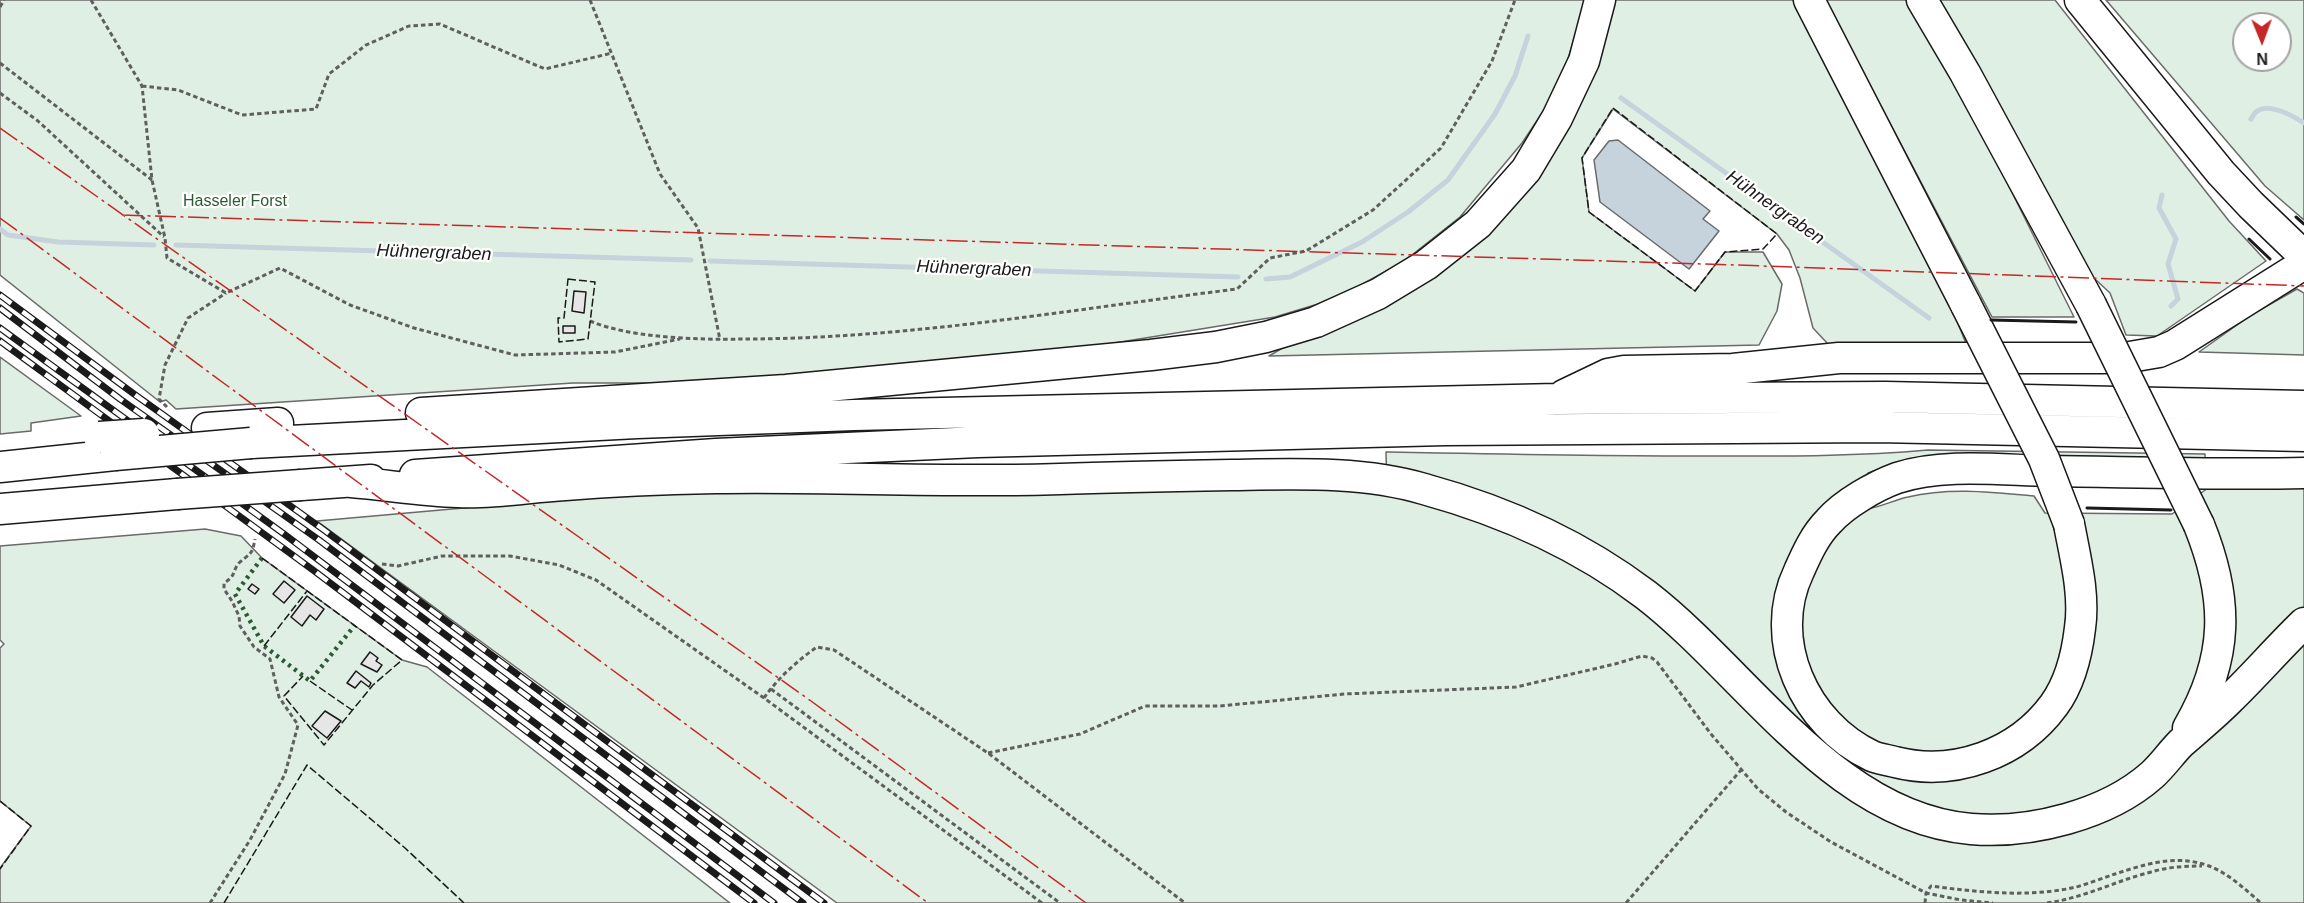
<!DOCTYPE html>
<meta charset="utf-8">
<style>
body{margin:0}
#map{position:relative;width:2304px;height:903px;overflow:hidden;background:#fff;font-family:Helvetica,sans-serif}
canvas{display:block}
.north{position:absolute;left:2232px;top:12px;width:60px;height:60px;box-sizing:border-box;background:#fff;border:2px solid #a3a3a3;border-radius:50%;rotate:179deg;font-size:16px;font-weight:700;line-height:24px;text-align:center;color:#1a1a1a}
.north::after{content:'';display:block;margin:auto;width:21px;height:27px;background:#c62828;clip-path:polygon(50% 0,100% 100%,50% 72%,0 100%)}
</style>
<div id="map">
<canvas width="2304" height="903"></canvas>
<div class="north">N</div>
</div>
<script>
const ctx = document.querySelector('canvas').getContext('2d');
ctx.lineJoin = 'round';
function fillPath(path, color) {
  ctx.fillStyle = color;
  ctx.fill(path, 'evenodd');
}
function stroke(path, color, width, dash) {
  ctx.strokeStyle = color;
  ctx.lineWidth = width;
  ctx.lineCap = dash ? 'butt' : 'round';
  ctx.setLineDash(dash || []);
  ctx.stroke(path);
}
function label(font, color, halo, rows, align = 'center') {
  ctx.font = font + ' Helvetica,sans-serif';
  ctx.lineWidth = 4.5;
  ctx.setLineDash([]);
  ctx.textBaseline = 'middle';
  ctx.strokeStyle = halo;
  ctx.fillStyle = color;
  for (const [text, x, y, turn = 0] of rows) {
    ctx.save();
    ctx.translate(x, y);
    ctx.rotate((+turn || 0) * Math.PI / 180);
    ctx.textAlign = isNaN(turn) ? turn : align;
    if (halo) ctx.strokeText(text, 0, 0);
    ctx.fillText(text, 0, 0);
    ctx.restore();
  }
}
const green = new Path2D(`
 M0 0H1586L1559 88 1522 143 1460 217 1403 262 1357 287 1318 304 1275 317 1071 350 704 383H573L176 409 166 400 160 402 0 275Z
 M1611 0H1793L1943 286 1967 346 1828 344 1813 328 1800 278 1789 250 1777 234 1613 109 1582 158 1589 212 1695 291 1725 252H1763L1782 284 1777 311 1759 345 1269 356 1489 225Z
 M1825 0H1906L1968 104 2074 317H1992Z
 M1936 0H2055L2229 221 2266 261 2157 336 2126 335 2110 293 2081 266Z
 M2106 0H2304V220L2265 186ZM2244 24H2280V60H2244Z
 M2297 289 2304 293V355L2199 352 2251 315Z
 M0 357 81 416 31 423V431L0 434Z
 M1928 450 2205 454V463L1894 464 1868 473 1867 509C1881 507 1894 500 1908 497 1949 487 1992 492 2034 496L2045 513 2172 514 2208 488 2304 487V903H837L317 521 576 498 769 488H1260L1329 489 1387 493 1386 452C1488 454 1589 456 1691 456 1770 456 1849 457 1928 450Z
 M205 529 241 536 262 558 402 660 427 667 730 903H0V868L31 826 0 801V648L4 644 0 640V546Z`);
fillPath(green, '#e0efe3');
stroke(green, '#6a6a6a', 1.5);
const water = new Path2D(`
 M1618 140 1710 211 1703 219 1719 231 1689 269 1600 202 1594 160 1609 141Z`);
fillPath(water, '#c6d2dc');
stroke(water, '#6a6a6a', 1.5);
stroke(new Path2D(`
 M1621 98 1929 318
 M2251 119C2253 116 2254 113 2257 111 2270 103 2293 116 2304 123
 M2162 195 2159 208 2176 239 2168 264 2178 299 2171 306
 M0 229 8 235 58 242 154 245
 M176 245 691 260
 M710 261 1238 277
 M1266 279 1290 277 1362 242 1408 212 1448 180 1495 114 1515 76 1528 36`), '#c6d2dc', 5);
const building = new Path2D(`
 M574 291 586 292 584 313 572 311Z
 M563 326H575V333H563Z
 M284 581 295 590 284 603 273 594Z
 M252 584 259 589 255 594 248 589Z
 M307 596 324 609 316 620 310 615 302 626 291 617Z
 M370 652 378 658 376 661 382 665 377 672 361 664Z
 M356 671 371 683 369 687 361 681 355 688 347 683Z
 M325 711 341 721 327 738 312 726Z`);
fillPath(building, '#e6e6e6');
stroke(building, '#1a1a1a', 1.5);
const motorway = new Path2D(`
 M1809 0 1966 305
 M1922 0 1965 73 2091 305
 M2080 0 2221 173 2251 205 2304 256
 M1564 395 1608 374 1624 371 1733 369 1839 358H2124L2159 352 2175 345 2304 264
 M421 413 786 390 1151 355 1216 347 1266 337 1316 322 1378 294 1426 265 1478 224 1526 170 1557 118 1584 61 1600 0
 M207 428 278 423
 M251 443 637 423 854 415 1557 399 1885 397 2304 406
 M0 467 115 455
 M415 475 716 454 978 442 1445 430 1878 427 2304 436
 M351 482C387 485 423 491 458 492 493 494 530 487 565 485 615 481 666 479 716 478 831 476 945 483 1060 479 1117 477 1174 476 1232 475 1295 474 1363 471 1424 489 1504 511 1579 544 1646 595 1746 672 1835 818 1971 829 2030 834 2107 815 2152 775 2163 765 2171 753 2181 743 2197 729 2214 715 2229 700 2255 675 2278 648 2304 623
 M301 485 371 480
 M0 509 177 494
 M2069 524C2075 557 2085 594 2080 628 2077 654 2070 683 2054 705 2018 754 1954 777 1895 762 1888 760 1879 759 1872 756 1804 724 1766 640 1799 571 1807 553 1815 535 1829 521 1844 504 1875 486 1897 478 1943 463 2000 470 2048 471 2133 472 2219 475 2304 473
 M2188 728C2229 658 2229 599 2199 525`);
stroke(motorway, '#1a1a1a', 33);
stroke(new Path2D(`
 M91 0 142 86 152 180 165 238 167 258 226 293 280 268 350 305 414 328 515 355 615 352 680 339
 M590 0 660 174 698 228 720 340
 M0 7 4 0
 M0 63 152 180
 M142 86 178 90 242 115 316 109 329 74 366 45 409 26 440 24 545 69 612 53
 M0 93 38 121 164 237
 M590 321C630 338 698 340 743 339 908 339 1073 309 1237 289L1270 258 1306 251 1373 210 1441 148 1492 61 1515 0
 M167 407 159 399 165 365 188 318 226 293
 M382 564 398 566 442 556H510L559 565 596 580 764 698 1042 903
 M771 689 1060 903
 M764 698C777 679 798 660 817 647L834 650 988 753 1185 903
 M988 753 1080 734 1145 706H1220L1344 694 1516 687 1615 664 1642 656 1652 658 1657 662 1711 734 1758 789 1786 812 1831 842 1926 893 1961 900 1993 903
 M210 903 250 840 285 774 298 725 279 697 270 659 254 647 240 626 239 616 232 601 224 589V583C237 575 232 571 239 563 250 553 252 556 255 539
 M1626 903 1741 770
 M1925 903 1926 893 1931 886C1977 892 2021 897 2067 889 2083 886 2100 879 2115 874 2145 864 2178 854 2209 866 2228 873 2246 890 2261 903
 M2047 903C2084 898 2115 881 2151 872 2167 867 2185 866 2202 866`), '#5f5f5f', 3, [4.5, 3]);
stroke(motorway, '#fff', 30);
const rail = new Path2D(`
 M0 295 134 394 324 530 824 903
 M0 308 120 399 319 540 803 903
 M0 328 284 534 774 903
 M0 341 313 570 754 903`);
stroke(rail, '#1a1a1a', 7);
stroke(rail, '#fff', 4.5, [14]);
const motorwayBridge = new Path2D(`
 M1966 305 2044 459 2069 524
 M2091 305 2199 525
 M99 437 144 434
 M115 455 251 443
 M177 494 301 485`);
stroke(motorwayBridge, '#1a1a1a', 33, []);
stroke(motorwayBridge, '#fff', 30);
stroke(new Path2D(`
 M262 558 235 594 264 646 310 681 355 625`), '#2b5a34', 4.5, [3, 4.5]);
stroke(new Path2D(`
 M1613 108 1777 234 1763 249 1725 252 1695 291 1589 212 1582 158Z
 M568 279 595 282 588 339 559 342 558 318H564Z
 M262 558 402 660 373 685 324 745 284 696 303 676
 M264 646 307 591
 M310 681 352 710
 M0 801 31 826 0 869
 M224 903 307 765 405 848 464 903`), '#1a1a1a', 1.5, [8, 3]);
stroke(new Path2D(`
 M2296 217 2304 224
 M2249 239 2270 259
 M1991 320 2076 322
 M2087 508 2171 510`), '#1a1a1a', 3);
stroke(new Path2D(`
 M0 128 811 701 1086 903
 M122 215 1736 265 2304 286
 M0 218 928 903`), '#c62828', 1.5, [21, 4.5, 3, 4.5]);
label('16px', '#2b5a34', '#fff', [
 ["Hasseler Forst",235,202]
]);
label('italic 18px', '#1a1a1a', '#fff', [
 ["Hühnergraben",1775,208,35],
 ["Hühnergraben",434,253,2],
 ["Hühnergraben",974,269,2]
]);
</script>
